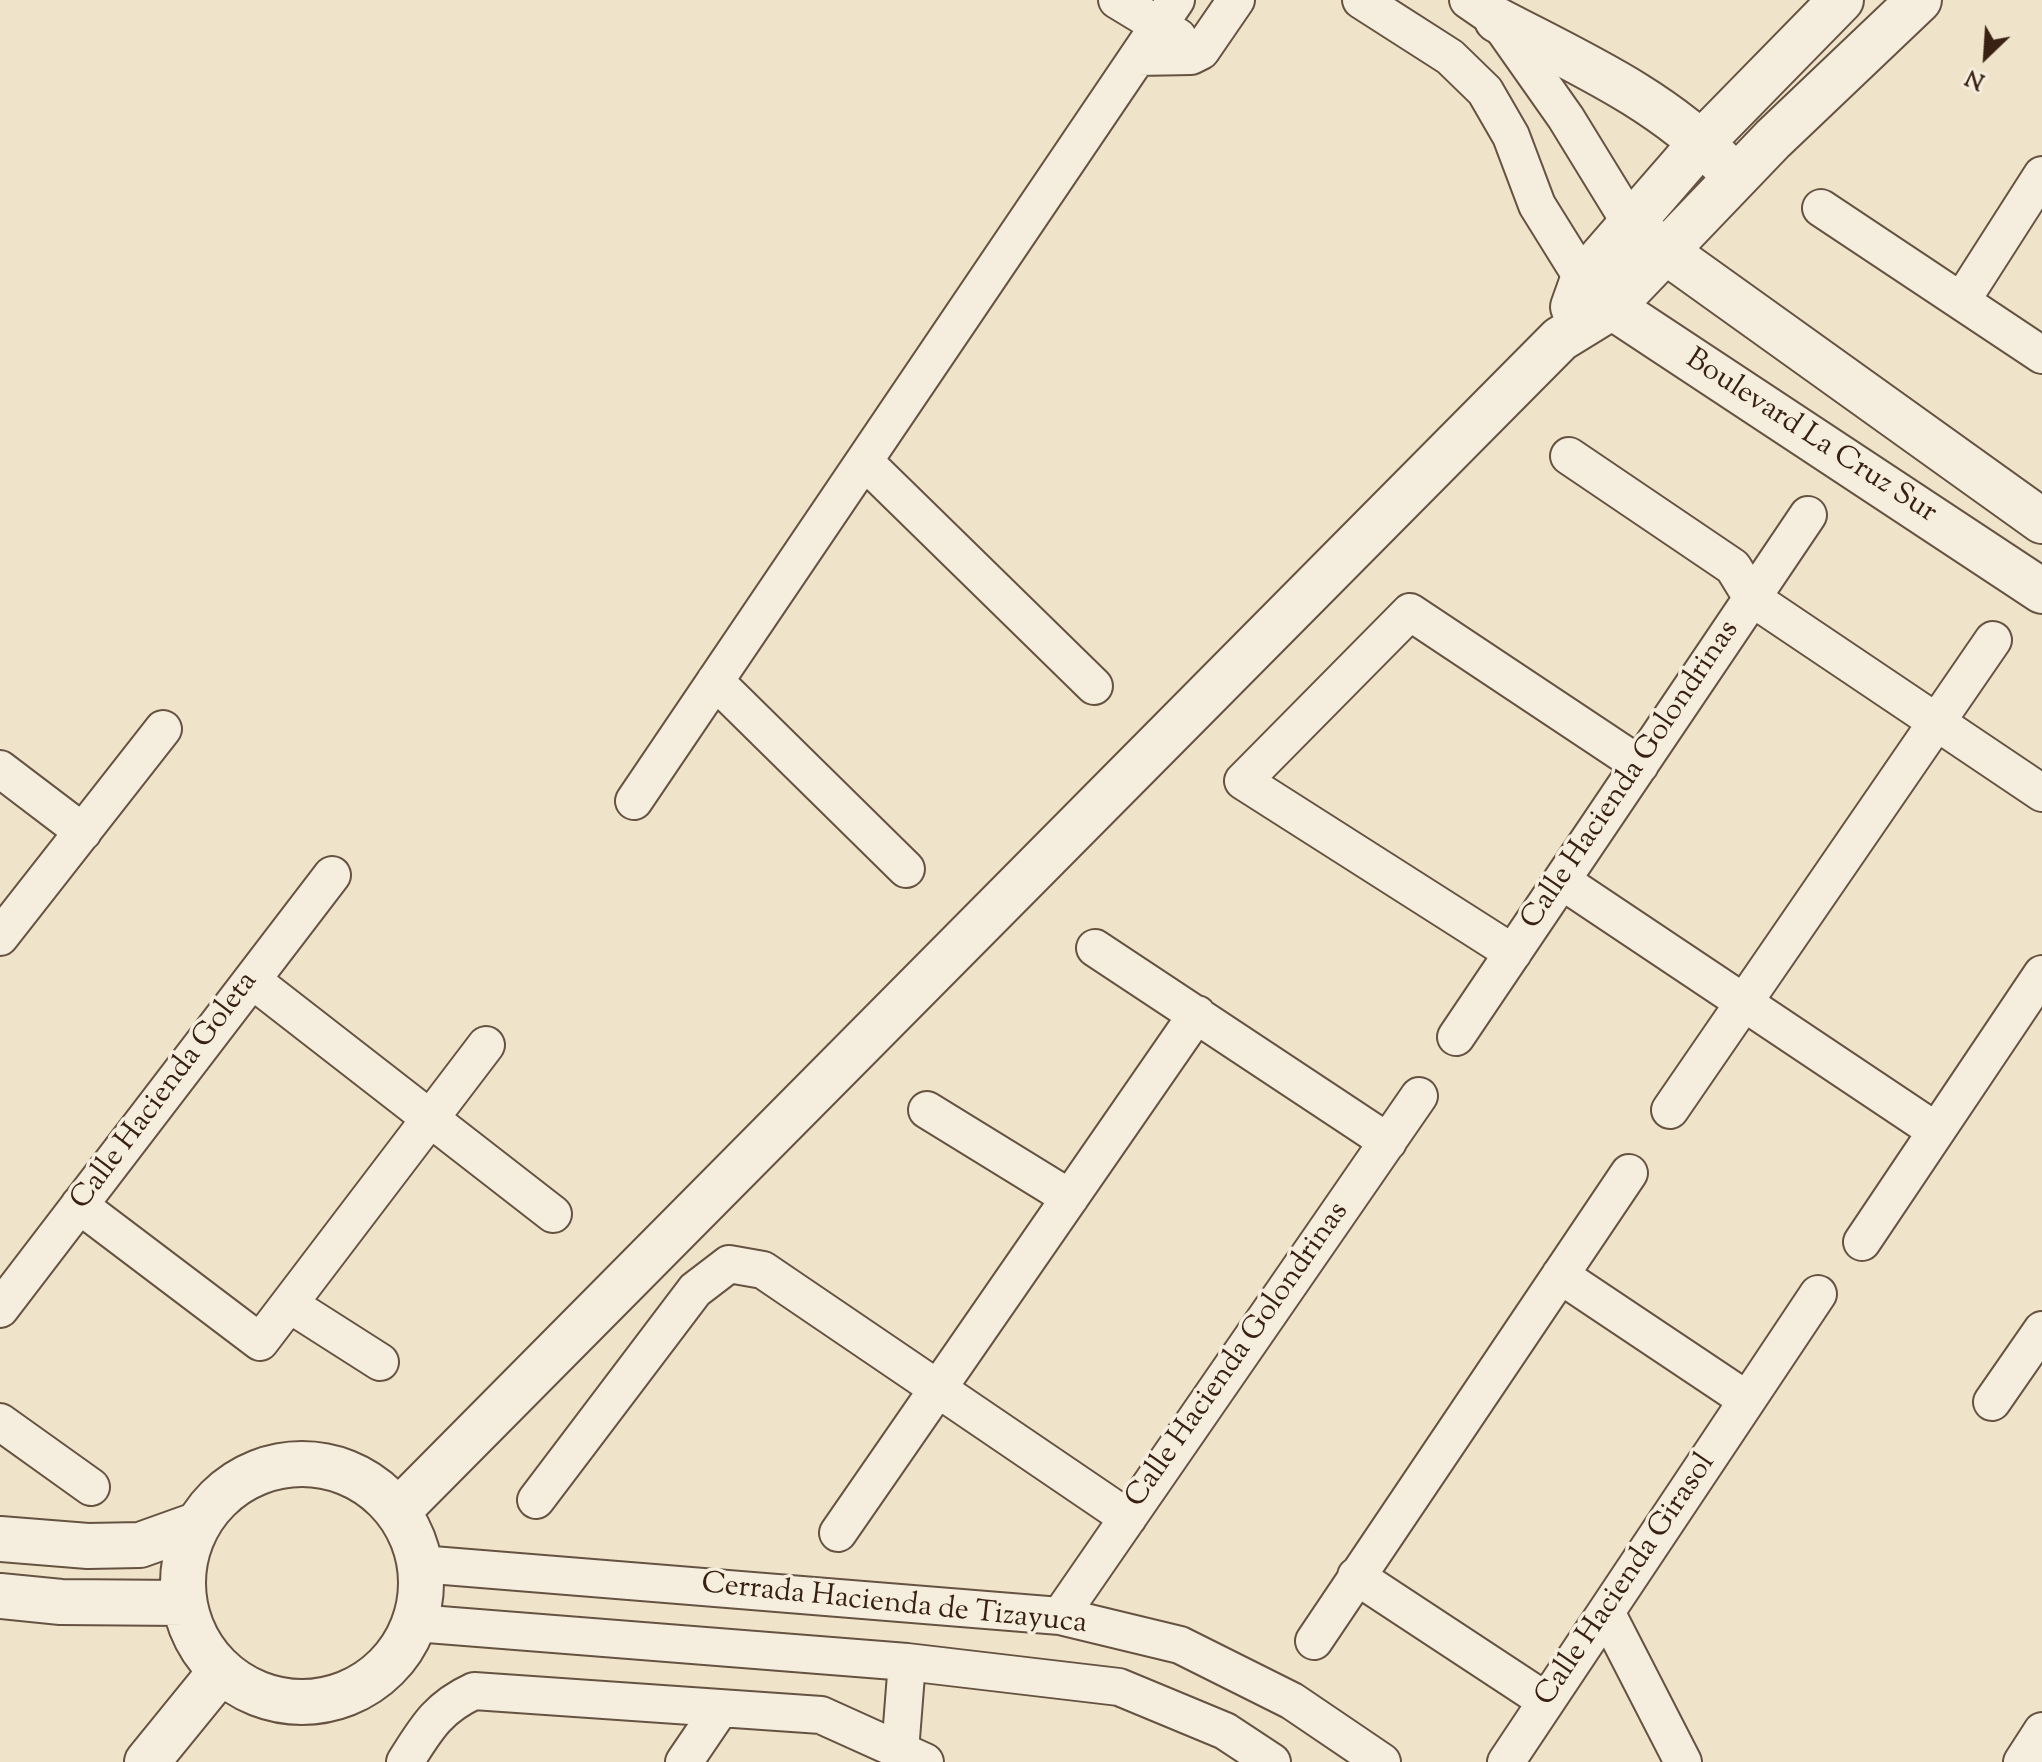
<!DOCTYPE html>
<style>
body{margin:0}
#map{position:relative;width:2042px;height:1762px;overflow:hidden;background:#efe3ca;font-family:"Sorts Mill Goudy",serif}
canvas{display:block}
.north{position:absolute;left:1946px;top:16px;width:80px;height:80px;-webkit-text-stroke:6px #f5eddd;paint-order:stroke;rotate:205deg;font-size:22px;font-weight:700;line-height:32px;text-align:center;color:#382113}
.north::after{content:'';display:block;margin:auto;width:28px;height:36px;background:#382113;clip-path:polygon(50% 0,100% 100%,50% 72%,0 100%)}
</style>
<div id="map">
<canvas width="2042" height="1762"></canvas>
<div class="north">N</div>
</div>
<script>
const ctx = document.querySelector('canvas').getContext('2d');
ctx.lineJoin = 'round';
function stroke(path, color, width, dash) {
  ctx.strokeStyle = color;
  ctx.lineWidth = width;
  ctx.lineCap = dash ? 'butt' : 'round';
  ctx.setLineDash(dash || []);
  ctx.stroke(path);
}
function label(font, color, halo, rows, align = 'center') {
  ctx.font = font + ' "Sorts Mill Goudy",serif';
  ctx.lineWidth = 7;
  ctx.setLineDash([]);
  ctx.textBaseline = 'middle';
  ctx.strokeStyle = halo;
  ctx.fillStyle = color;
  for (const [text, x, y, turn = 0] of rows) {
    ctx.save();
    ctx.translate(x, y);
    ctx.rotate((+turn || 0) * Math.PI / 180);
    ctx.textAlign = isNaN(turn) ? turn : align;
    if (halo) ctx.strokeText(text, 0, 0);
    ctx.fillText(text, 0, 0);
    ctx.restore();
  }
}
const minor = new Path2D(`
 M1117 0 1178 37
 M1361 0 1450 57 1485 91 1511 136 1537 205 1583 279
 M1468 0 1497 20 1566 118 1631 224
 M1138 57 1191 56 1201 51 1236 0
 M1821 208 2042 355
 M1962 300 2042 175
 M1569 456 1733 567 1752 598 2042 793
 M864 461 1094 686
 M715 681 906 869
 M0 769 83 832
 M634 801 1176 0
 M1562 881 1936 1131
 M0 937 163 729
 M1095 948 1388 1142
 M1513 953 1243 781 1410 612 1640 765
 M252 980 553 1214
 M1456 1037 1808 515
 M927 1110 1070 1198
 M1670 1110 1993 640
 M79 1205 260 1342 486 1045
 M1862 1242 2042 974
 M1560 1275 1747 1400
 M289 1304 380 1362
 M0 1309 332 875
 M1992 1402 2042 1330
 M0 1422 91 1487
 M536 1500 695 1290 729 1264 763 1270 1128 1518
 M838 1533 1197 1014
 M420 1564 1060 1616 1180 1645 1292 1701 1382 1762
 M1356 1576 1546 1701
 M1606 1612 1683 1762
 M1060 1616 1419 1096
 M415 1623 907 1662 1119 1687 1225 1731 1272 1762
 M1314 1641 1629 1173
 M900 1751 907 1662
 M405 1762C426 1729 437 1708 474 1691L821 1715 925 1762
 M684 1762 720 1709
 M1506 1762 1818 1294
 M2022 1762 2042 1731`);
const tertiary = new Path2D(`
 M1497 20C1577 62 1661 99 1723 164
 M1631 224 1665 251 2042 521
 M1583 279 1612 307 2042 591
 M1573 307 1583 279 1702 142 1841 0
 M183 1583a119 119 0 1 1 238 0a119 119 0 1 1-238 0Z
 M398 1511 1560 339 1612 307 1773 139 1919 0
 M0 1539 88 1546 140 1545 196 1525
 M0 1596 61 1602 183 1603
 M147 1762 221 1671`);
stroke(minor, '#665241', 40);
stroke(tertiary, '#665241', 48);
stroke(minor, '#f5eddd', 36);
stroke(tertiary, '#f5eddd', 44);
label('30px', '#382113', '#f5eddd', [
 ["Boulevard La Cruz Sur",1810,438,33],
 ["Calle Hacienda Golondrinas",1632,776,-56],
 ["Calle Hacienda Goleta",166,1092,-53],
 ["Calle Hacienda Golondrinas",1239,1356,-55],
 ["Calle Hacienda Girasol",1627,1581,-56],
 ["Cerrada Hacienda de Tizayuca",894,1606,6]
]);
</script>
